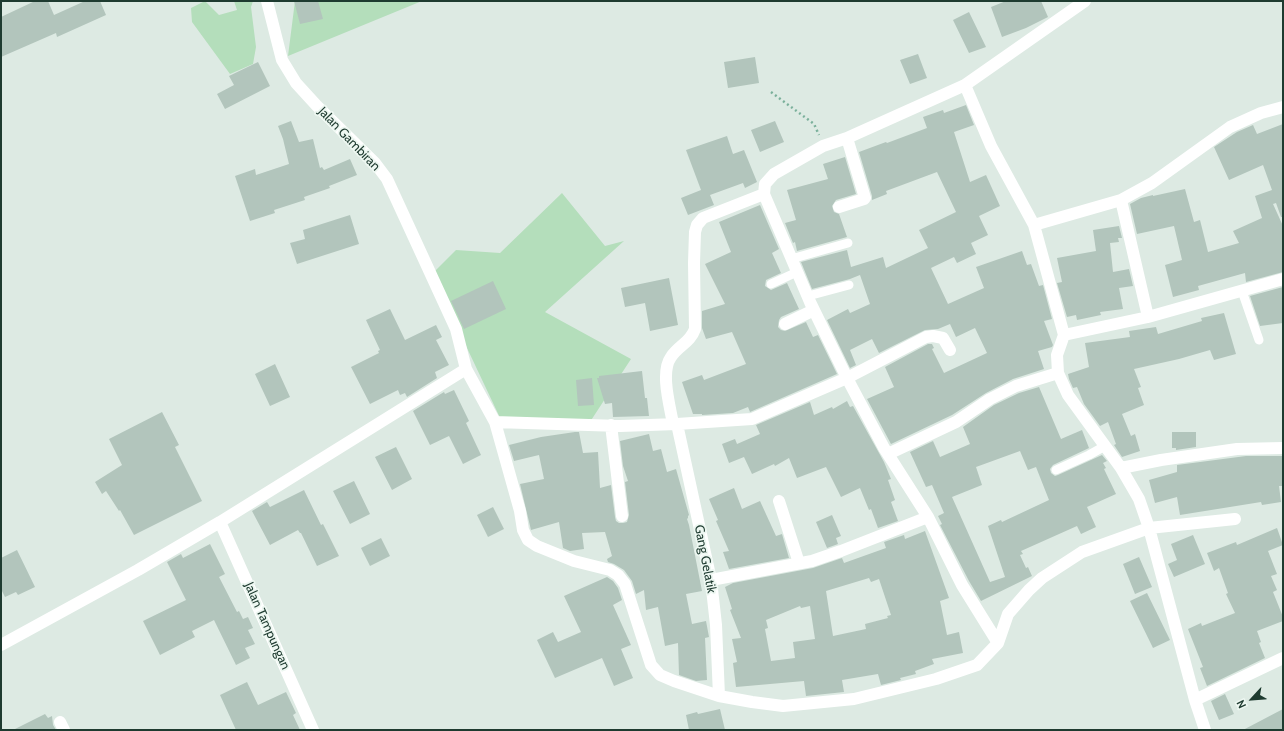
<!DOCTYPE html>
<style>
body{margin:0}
#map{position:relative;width:1284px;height:731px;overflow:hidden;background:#ddeae3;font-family:Cabin,sans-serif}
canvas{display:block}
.frame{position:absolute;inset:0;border:2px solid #1e3b30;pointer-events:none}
.north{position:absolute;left:1232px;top:679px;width:40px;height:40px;-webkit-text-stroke:3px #edf7f1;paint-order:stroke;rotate:244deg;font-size:11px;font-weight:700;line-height:16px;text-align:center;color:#1e3b30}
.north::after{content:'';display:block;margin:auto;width:14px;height:18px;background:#1e3b30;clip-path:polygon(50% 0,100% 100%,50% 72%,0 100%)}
</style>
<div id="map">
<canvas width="1284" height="731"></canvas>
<div class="frame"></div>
<div class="north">N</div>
</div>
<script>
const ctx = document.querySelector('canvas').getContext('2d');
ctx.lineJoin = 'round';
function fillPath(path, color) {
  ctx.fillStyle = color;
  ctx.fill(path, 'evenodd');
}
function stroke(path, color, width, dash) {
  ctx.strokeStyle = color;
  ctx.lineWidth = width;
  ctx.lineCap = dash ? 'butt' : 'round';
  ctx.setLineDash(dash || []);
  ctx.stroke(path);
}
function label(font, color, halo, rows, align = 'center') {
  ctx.font = font + ' Cabin,sans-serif';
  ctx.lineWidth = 3.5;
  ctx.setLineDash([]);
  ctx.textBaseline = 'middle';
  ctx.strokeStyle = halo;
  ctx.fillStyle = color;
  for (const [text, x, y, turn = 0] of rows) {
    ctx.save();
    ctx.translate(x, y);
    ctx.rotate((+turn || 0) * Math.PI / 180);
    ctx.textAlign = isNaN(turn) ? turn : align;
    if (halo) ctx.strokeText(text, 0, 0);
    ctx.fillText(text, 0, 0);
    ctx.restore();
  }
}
fillPath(new Path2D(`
 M205 1 219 15 237 10 234 1H253L251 7 256 47 253 64 230 74 192 22 191 8Z
 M295 1H422L288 56Z
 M562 193 605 246 624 241 545 312 631 359 588 425 502 422 432 274 456 250 500 253Z`), '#b4debb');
fillPath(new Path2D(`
 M35 1H48L54 15 85 1H100L106 15 57 37 56 33 1 57V17Z
 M294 1H318L323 19 300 24Z
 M1006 1H1041L1048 17 1026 28 1002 37 991 7Z
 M969 12 986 47 969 53 953 20Z
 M918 54 927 78 910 84 900 60Z
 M755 57 759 83 728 88 724 62Z
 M258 62 270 86 225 109 217 94 234 85 229 76Z
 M966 105 974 125 954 132 970 182 986 175 1000 206 979 216 988 235 971 243 976 254 957 263 954 257 931 268 948 304 984 288 976 267 1022 251 1027 265 1031 264 1039 286 1043 285 1052 319 1044 321 1053 345 1052 347 1038 351 1044 369 1013 379 986 393 952 415 891 444 867 399 894 387 885 367 928 344H932L934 348 932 349 944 373 987 353 975 328 956 337 950 324 938 329 925 330 879 353 872 339 850 350 856 365 850 368 827 320 848 309 850 313 870 304 860 275 850 279 812 289 801 262 847 250 851 267 883 257 886 268 928 248 919 230 956 212 937 172 886 191 887 194 872 200V196L859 152 886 142 887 143 927 128 923 117 943 110 944 113Z
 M291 121 299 142 313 139 320 168 322 167 324 170 350 159 357 175 329 186 330 188 304 197 305 200 274 210 275 213 250 221 235 176 255 169 256 175 289 164 283 139 278 126Z
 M775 121 784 142 760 152 751 130Z
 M1283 124V217H1281L1276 203 1273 204 1283 226V272L1246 282 1245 273 1198 286 1199 290 1173 297 1165 265 1182 260 1174 226 1137 234 1130 204 1141 198 1153 195V196L1185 189 1194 222 1200 220 1208 252 1239 243 1233 231 1262 218 1255 196 1272 190 1263 165 1229 180 1214 147 1237 132 1253 125 1257 134Z
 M727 136 733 154 744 150 757 182 745 188 743 183 710 195 714 205 688 215 681 198 701 190 686 150Z
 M845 157 856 194 836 200 832 206 834 212 839 214 847 237 797 251 795 242 793 243 785 223 796 220 787 190 828 179 823 164Z
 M760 205 779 249 772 253 781 273 766 280 765 286 771 290 787 283 799 309 781 317 779 320 778 327 781 330 785 331 806 322 813 337 818 335 837 374 750 412 748 407 733 413 702 415V414H693L682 382 702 375 704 380 746 364 732 332 706 339 702 328V311L725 304 705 264 731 252 719 222Z
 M350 215 359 244 297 264 290 243 305 239 303 230Z
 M1119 226 1122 238H1118L1119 242 1110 243 1113 272 1129 269 1133 286 1119 288 1123 309 1100 312 1101 315 1077 320 1076 315 1067 317 1057 283 1062 282 1057 258 1096 251 1093 230Z
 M669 278 678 325 650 331 645 303 625 307 621 288Z
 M493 281 506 309 464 329 451 301Z
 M1283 287V323L1260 326 1250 296Z
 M390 309 405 340 436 325 442 337 436 340 449 365 435 372 437 378 407 397 405 393 400 395 398 390 370 404 351 367 379 353 378 351 380 350 366 320Z
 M1224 313 1236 354 1214 360 1210 350 1179 359 1134 369 1141 387 1138 388 1144 405 1122 414 1131 436 1135 434 1140 451 1122 457 1114 445 1116 444 1108 422 1100 426 1084 404 1077 387 1073 388 1069 379 1068 374 1089 367 1085 343 1130 337 1129 331 1156 327 1158 334 1202 321 1201 318Z
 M275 364 290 397 270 406 255 374Z
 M642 371 645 398H647L649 416 613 417 612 403 605 404 597 378H599V376Z
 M592 378 594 405 578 406 576 380Z
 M1039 387 1061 439 1082 430 1089 448 1053 465 1050 469 1051 473 1055 476 1058 475 1102 455 1107 461 1103 463 1106 468 1104 469 1116 494 1087 507 1096 527 1081 534 1077 526 1021 551 1023 554 1020 555 1026 568 1028 567 1032 576 981 601 969 581 940 525 942 524 938 516 944 513 932 485 926 487 910 452 933 441 940 457 970 444 963 427 994 405 1019 393ZM1020 451 1028 470 1036 467 1049 500 1002 522 1001 520 988 526 1005 577 990 582 952 497 982 485 976 467Z
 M454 390 469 421 466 423 481 455 463 464 449 436 430 445 413 411 444 392 445 394Z
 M847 401 850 407 853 406 884 462 891 479 888 480 895 500 891 502 898 521 878 528 871 509 869 510 860 488 841 497 826 467 797 478 789 458 775 466 774 464 752 474 744 457 729 463 722 444 735 439 737 444 760 434 756 425 810 402 814 415 832 407 833 409Z
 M162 412 179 445 175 447 202 501 134 535 120 510 119 511 106 491 102 494 95 482 122 465 109 439Z
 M575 432H579L583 453 598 452 600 488 611 485 615 517 616 521 619 523H623L627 522 629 515 625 482 628 481 623 466 620 441 649 434 653 451 661 449 667 472 676 469 689 515 688 516V518L687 519 689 525 702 591 686 594 692 624 706 621 709 637 705 638 707 680 696 681 679 675 678 643 665 646 658 607 646 610 644 590 636 594 632 581 624 570 614 564 608 562 607 559 612 556 605 532 582 533 584 549 570 551 563 548 559 522 531 530 520 484 544 479 539 455 514 461 509 445 541 437Z
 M1172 432H1196V447L1176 450V448H1172Z
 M396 447 412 479 392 490 375 457Z
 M1246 456H1283V486H1279L1281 502 1262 505 1261 502 1180 515 1177 497 1155 503 1149 480 1177 472V465Z
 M354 481 370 514 350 524 333 491Z
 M734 488 742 509 760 501 776 536 782 534 789 558 729 569 723 552 729 551 716 521 718 520 709 499Z
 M304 490 321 525 323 524 339 556 317 566 301 533H300L298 530 270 545 252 511 267 502 270 507Z
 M493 507 504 529 488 537 477 515Z
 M832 515 841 536 836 538 838 544 827 548 816 522Z
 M1277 528 1283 545 1268 551 1277 574 1271 576 1277 590 1273 592 1283 617V621L1257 631 1261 642 1259 643 1265 658 1207 686 1200 668 1203 667 1188 629 1201 623 1202 626 1235 613 1226 594 1228 593 1219 568 1214 571 1207 553 1236 542 1237 545Z
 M925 531 949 598 940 601 947 635 959 632 963 653 932 659 934 664 915 671 916 674 900 678 901 680 881 685 878 674 842 680 844 692 806 696 804 681 736 687 733 663 737 662 732 639 741 638 730 610 732 609 725 587 733 583 813 568 842 558 844 563 886 548 884 542 904 535 905 539ZM869 578 871 582 879 579 891 615 887 616 888 618 865 624 866 629 833 636 826 591ZM800 606 801 608 810 606 815 639 793 642 795 658 771 661 765 629 768 628 766 620Z
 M1193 535 1205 564 1174 577 1168 564 1177 560 1171 544Z
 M381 538 390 556 370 566 361 548Z
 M210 544 225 574 219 577 237 612 239 611 243 619 248 617 253 628 248 630 255 644 245 648 250 658 236 665 214 620 192 631 195 637 160 655 143 621 186 600 167 562 181 554 183 558Z
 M17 550 35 587 18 595 16 592 5 597 1 589V558Z
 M1139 557 1152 587 1135 594 1123 564Z
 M607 577 613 581 618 588 622 600 613 605 631 645 621 649 633 678 614 686 602 658 555 678 537 640 553 632 558 642 581 632 564 596Z
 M1147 593 1170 640 1153 648 1130 601Z
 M247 682 258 705 286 692 296 713 293 715 300 730H236L220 695Z
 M1225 694 1234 714 1219 720 1211 701Z
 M720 709 725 730H689L686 715 697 712 698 714Z
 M1283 709V730H1243Z
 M45 714 48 718 52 716 53 725 56 730H13Z`), '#b2c5bc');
stroke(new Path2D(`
 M771 92 814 124 819 135`), '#7bb09b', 2.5, [2, 3]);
stroke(new Path2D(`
 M791 259 848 243
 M771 284 797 272
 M1242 291 1259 340
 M808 296 849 285
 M1056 470 1089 455 1105 446`), '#fff', 9);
stroke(new Path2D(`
 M267 1 282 60 296 83 317 106 375 163 387 179 456 329 466 369 495 422 520 511 523 530 528 540 537 546 574 561 610 570 618 575 625 584 651 665 660 675 674 681 719 696 752 702 783 706 854 699 936 679 977 665 998 643 1008 614 1029 590 1042 578 1082 552 1149 528 1235 519
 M965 85 991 146 1034 225 1064 335 1057 355 1058 373 1068 395 1121 468 1139 499 1149 528 1195 700 1205 730
 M1121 200 1148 317
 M839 207 864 199 865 198 847 138
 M1034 225 1121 200 1152 183 1230 127 1261 113 1283 107
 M785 324 814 310
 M1064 335 1148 317 1283 279
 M495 422 620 426 677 424 752 419 847 378 926 337 933 336 943 338 950 350
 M673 424C670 406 660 372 671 357 679 345 690 343 695 329L694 263 695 232 697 225 703 218 764 194
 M677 424 711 580 716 625 719 696
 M611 425 622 516
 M888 454 956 422 990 399 1016 386 1058 373
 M1121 468 1161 460 1237 449 1283 448
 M779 501 799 563
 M220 522 313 730
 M711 580 812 561 841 551 928 517
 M998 643 962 585 928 517 884 448 847 378 810 302 764 194 765 184 774 174 823 146 847 138 965 85 1085 1
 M1 645 138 570 220 522 466 369
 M1195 700 1283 658
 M60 722 64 730`), '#fff', 12);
label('13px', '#1e3b30', '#edf7f1', [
 ["Jalan Gambiran",349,139,46],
 ["Gang Gelatik",705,559,79],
 ["Jalan Tampungan",267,626,66]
]);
</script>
